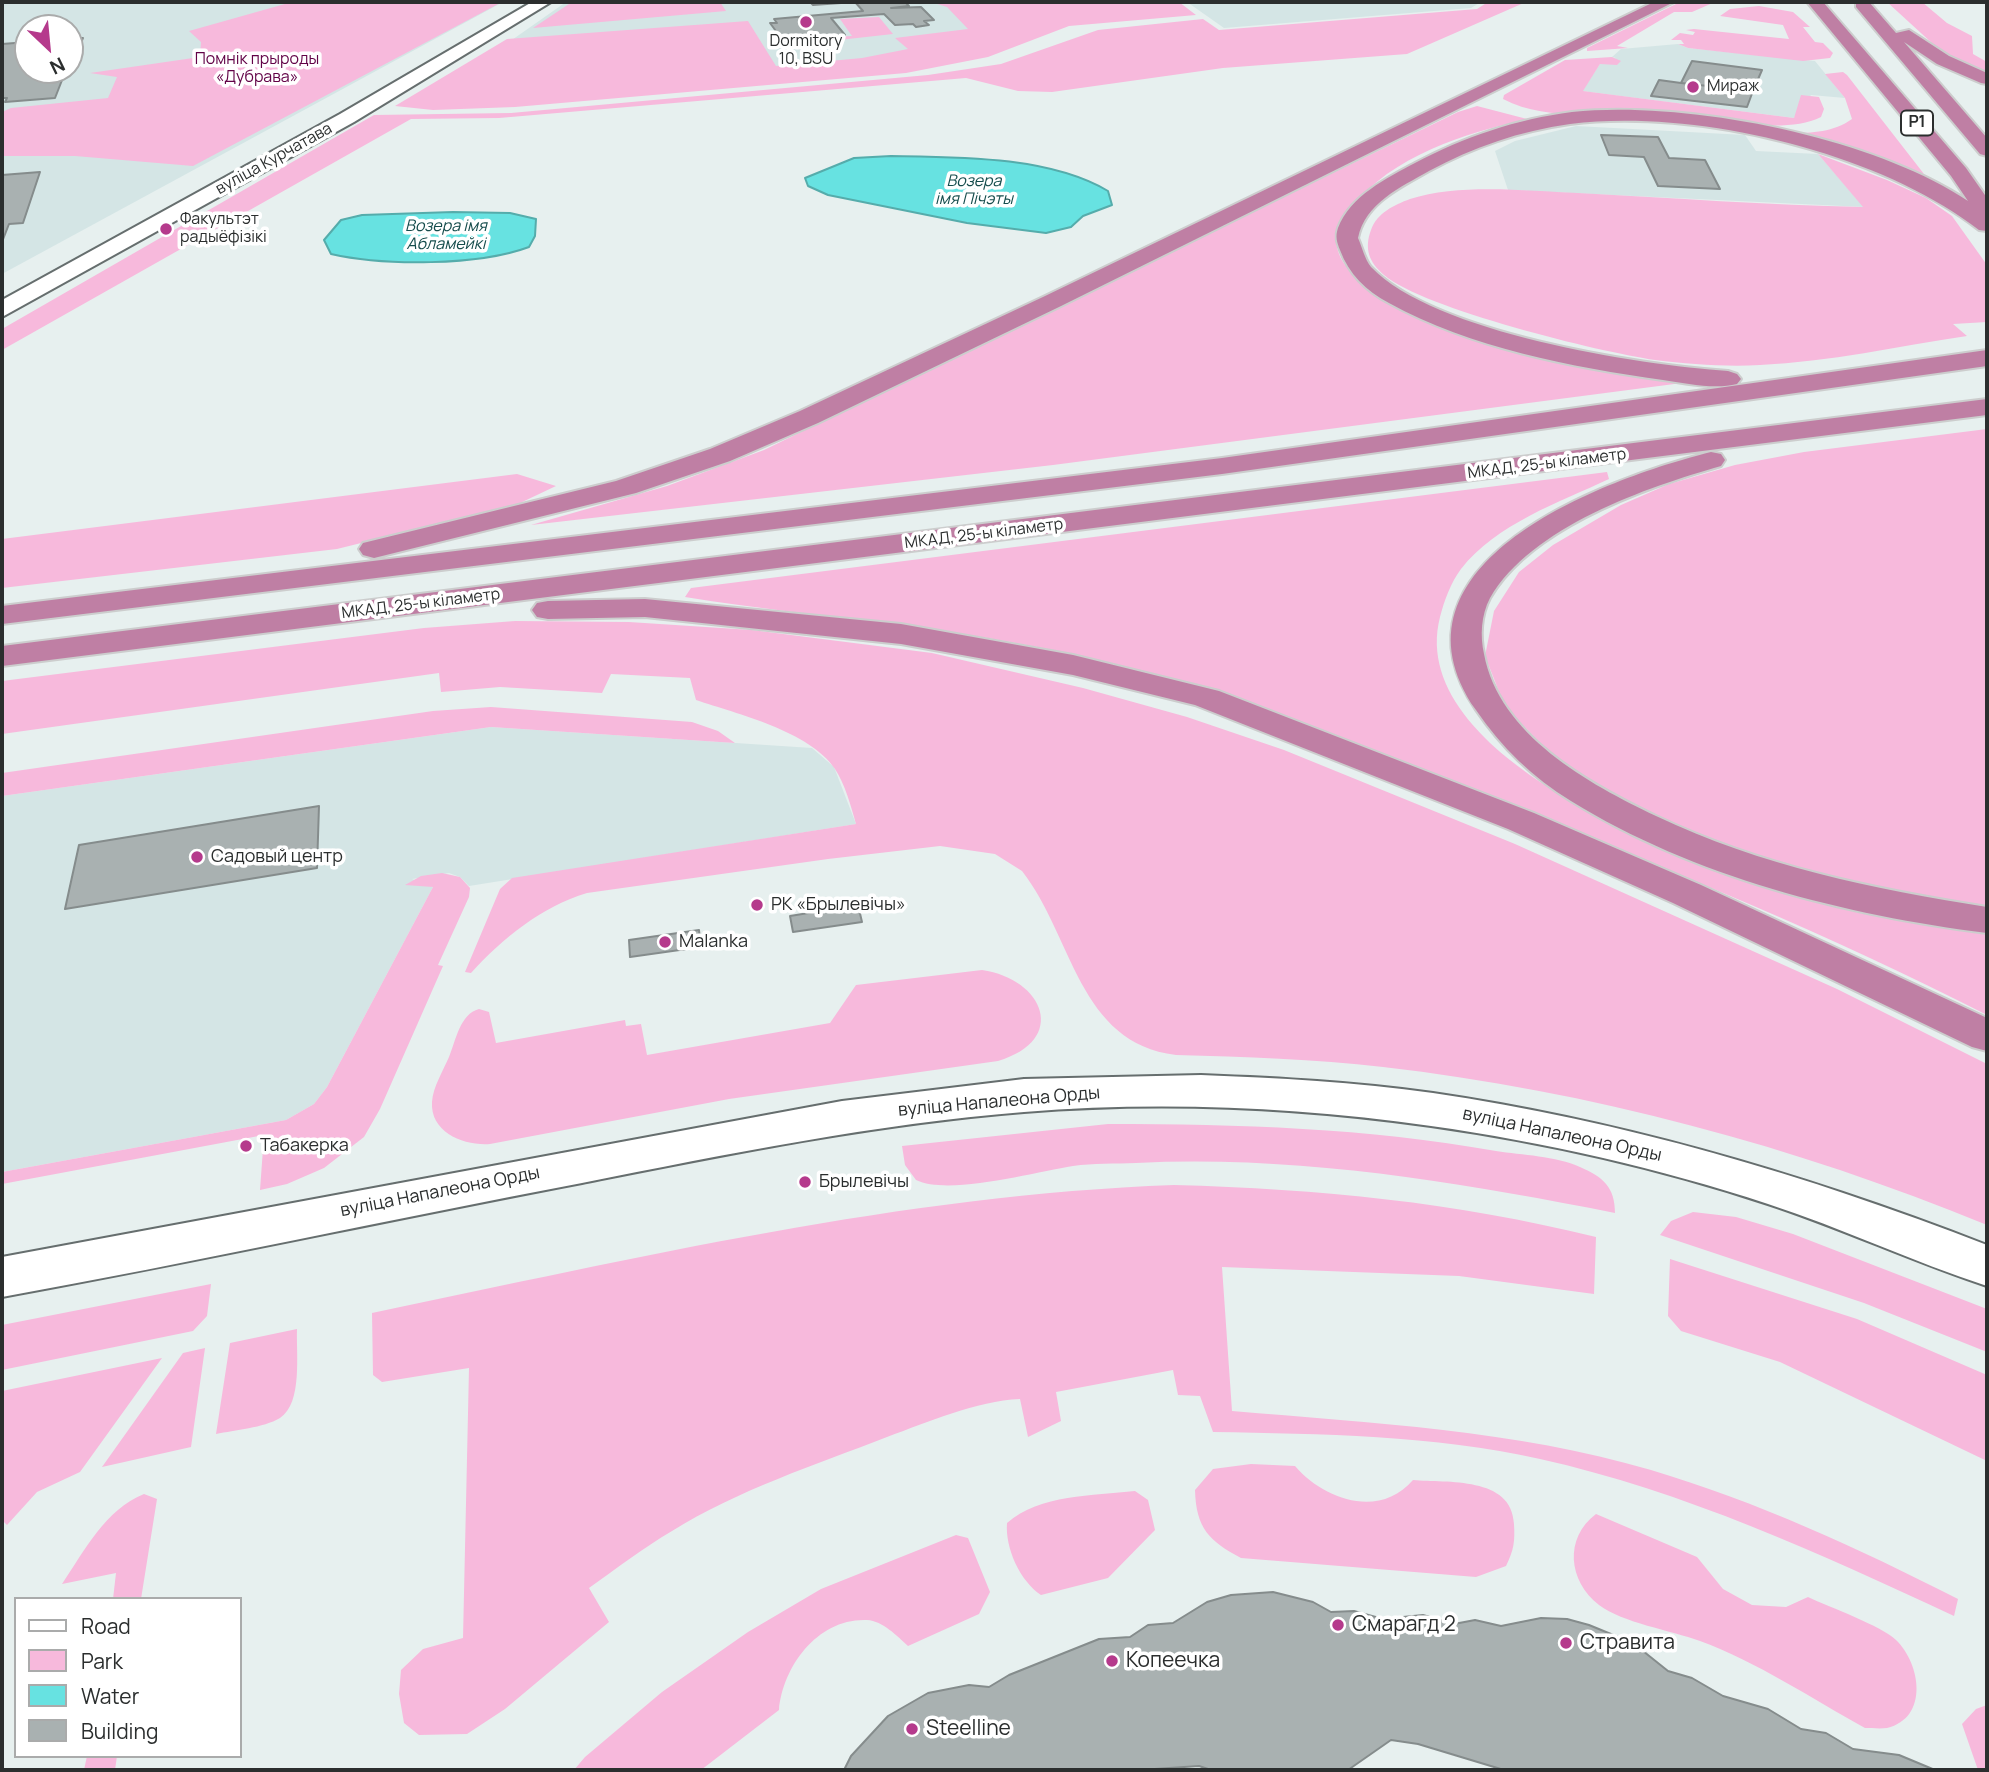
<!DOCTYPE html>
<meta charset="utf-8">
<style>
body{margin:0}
#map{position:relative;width:1989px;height:1772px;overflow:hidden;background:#e7f0ef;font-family:Manrope,sans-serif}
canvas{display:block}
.frame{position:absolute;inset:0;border:4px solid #2b2e2e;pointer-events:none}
.legend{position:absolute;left:14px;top:1597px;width:228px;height:161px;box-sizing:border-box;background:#fff;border:2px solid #aaabab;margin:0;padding:9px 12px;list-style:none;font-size:21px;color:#2b2e2e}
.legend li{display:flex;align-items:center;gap:14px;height:35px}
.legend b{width:35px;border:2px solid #aaabab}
.north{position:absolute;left:14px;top:14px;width:70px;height:70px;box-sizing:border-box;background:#fff;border:2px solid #aaabab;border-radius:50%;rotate:154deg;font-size:19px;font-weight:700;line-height:28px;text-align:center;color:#2b2e2e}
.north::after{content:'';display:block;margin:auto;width:24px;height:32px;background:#b53a8c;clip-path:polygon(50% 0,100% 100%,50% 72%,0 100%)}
</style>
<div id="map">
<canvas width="1989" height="1772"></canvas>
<div class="frame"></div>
<ul class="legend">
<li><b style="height:9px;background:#fff"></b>Road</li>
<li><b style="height:19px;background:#f7b9dc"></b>Park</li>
<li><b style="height:19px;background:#67e2e1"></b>Water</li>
<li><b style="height:19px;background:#a9b1b1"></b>Building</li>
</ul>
<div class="north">N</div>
</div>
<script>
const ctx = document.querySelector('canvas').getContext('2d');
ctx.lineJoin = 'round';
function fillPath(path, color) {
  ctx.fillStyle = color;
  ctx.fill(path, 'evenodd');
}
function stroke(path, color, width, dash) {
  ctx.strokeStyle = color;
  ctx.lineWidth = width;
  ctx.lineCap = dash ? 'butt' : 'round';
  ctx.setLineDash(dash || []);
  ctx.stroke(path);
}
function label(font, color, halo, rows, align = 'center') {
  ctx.font = font + ' Manrope,sans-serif';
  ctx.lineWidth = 7;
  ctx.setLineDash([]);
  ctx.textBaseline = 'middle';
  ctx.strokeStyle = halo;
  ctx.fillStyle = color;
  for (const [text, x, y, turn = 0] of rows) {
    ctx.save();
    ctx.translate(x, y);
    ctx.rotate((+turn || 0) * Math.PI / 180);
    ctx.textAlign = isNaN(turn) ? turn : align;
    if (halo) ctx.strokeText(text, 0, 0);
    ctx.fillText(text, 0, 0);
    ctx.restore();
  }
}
fillPath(new Path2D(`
 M2 2H503L2 274ZM28 28H70V70H28Z
 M566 2H1013L997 34 868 63 763 74 509 42Z
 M1187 2H1481L1471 8 1224 28Z
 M1678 44 1688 48 1815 61 1845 98 1811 95 1794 118 1582 91 1600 64 1616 58 1612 57 1621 49Z
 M1576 126 1745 135 1756 151 1818 154 1864 207 1508 190 1495 151 1515 141Z
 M491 727 812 748 834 767 856 824 469 886 460 877 449 873 412 879 433 887 327 1087 314 1104 286 1120 2 1172V796Z`), '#d4e5e5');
fillPath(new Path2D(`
 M292 2H502L193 166 75 156H2V112L11 108 108 98 117 77 90 73 200 57 201 42 189 31Z
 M572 2H720L726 11 533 28Z
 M931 2H1179L1196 15 1069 26 988 57 906 73 515 107 433 110 395 106 507 39 748 21 776 66 862 58 908 49 895 38 968 29 947 7Z
 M1488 2H1526L1407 54 1223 68 1052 92 1018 91 966 78 499 118 411 119 2 350V329L374 115 511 113 928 75 1001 64 1098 30 1203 19 1219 30 1477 9Z
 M1680 2H1715L1692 12H1674L1617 46 1628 48 1587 51V48Z
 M1887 2H1922L1947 23 1972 36 1973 54 1987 62V73L1945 55Z
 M1759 6 1793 12 1810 27H1803L1815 42 1823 43 1833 53 1830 58 1803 61 1688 48 1678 44H1684L1681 40H1671L1680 33 1693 35 1695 32 1686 30 1694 29 1789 39 1783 25 1720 16 1730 9Z
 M879 17 893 34 830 41 832 37 852 36 840 19Z
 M1612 57 1621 61 1617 65 1600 64 1583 91 1794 118 1801 95 1819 97 1824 109 1821 117C1781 137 1706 116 1662 113 1610 110 1551 124 1503 99L1504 95 1565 60Z
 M1843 72 1847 75 1924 174 1781 133C1807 133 1831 134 1852 119L1845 98 1825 74Z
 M1477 106 1527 119C1464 134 1393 155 1351 208 1343 218 1334 233 1337 247 1341 268 1363 283 1378 295L1619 373 1682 383 1053 465 531 525 667 486 764 450 1458 112Z
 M1818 154 1887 180 1926 198 1952 216 1987 265V322L1953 324 1967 336C1899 346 1829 362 1760 365 1725 367 1689 364 1655 360 1600 352 1424 309 1384 275 1369 262 1364 249 1371 230 1377 213 1394 205 1410 199 1460 183 1527 191 1578 193 1673 198 1768 205 1863 207Z
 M1987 429V912L1839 884 1683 831 1605 793 1553 756 1505 707 1485 656 1494 611 1519 572 1553 545 1621 505 1669 484 1735 465 1804 452Z
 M1607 472 1609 479C1560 502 1496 524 1461 569 1451 582 1444 601 1440 617 1402 765 1714 872 1820 903 1874 919 1932 925 1987 933V1015C1831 935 1669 869 1506 805 1378 754 1248 701 1115 665 973 627 829 620 685 597L691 588Z
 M517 474 556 486 518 504 337 549 2 588V539Z
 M515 621 629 622 752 630 932 653 1083 688 1187 717 1284 750 1515 844 1837 989 1987 1064V1225C1795 1146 1590 1091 1383 1067 1314 1059 1245 1057 1176 1055 1078 1043 1073 936 1022 871L995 854 940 846 828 859 587 893C541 907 503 938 471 973L465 972 500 889 512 878 856 824C851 806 845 784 835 769 810 731 737 714 696 700L690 678 611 674 602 693 500 687 441 692 439 673 2 734V681L424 628Z
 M491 707 692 722 718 731 735 743 491 727 2 796V773L433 711Z
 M442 873 460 877 470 888 469 897 438 965 443 966 380 1109 364 1137 324 1168 287 1184 260 1190 264 1135 2 1184V1172L286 1120 314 1104 327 1087 433 887 405 885 421 876Z
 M982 970C1044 979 1069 1040 998 1061L729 1099 490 1144C465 1146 430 1133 432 1102 433 1087 443 1071 449 1057 456 1040 460 1014 479 1009L489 1012 496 1043 625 1020 626 1026 641 1024 647 1055 830 1023 856 985Z
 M1108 1124C1240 1124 1366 1128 1496 1151 1522 1155 1556 1156 1580 1167 1603 1177 1615 1187 1615 1213 1458 1182 1297 1155 1136 1163 1115 1164 1093 1163 1073 1166 1034 1172 949 1196 916 1180L905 1165 902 1146Z
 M1174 1185C1320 1189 1454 1202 1596 1237L1594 1294 1459 1276 1222 1267 1232 1411C1372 1423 1515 1430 1651 1470 1758 1502 1858 1548 1958 1599L1954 1616C1821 1554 1684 1491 1540 1459 1433 1435 1322 1434 1213 1432L1200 1396 1178 1395 1173 1370 1056 1392 1061 1421 1028 1437 1020 1399C976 1401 928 1422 887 1437 815 1465 738 1490 672 1531 643 1548 616 1569 589 1588L609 1622 505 1709 467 1734 419 1735 404 1723 399 1694 401 1670 423 1649 463 1638 469 1368 382 1382 373 1375 372 1313C637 1258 902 1195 1174 1185Z
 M1693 1212 1736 1217 1793 1234 1987 1309V1352L1864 1303 1660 1235 1671 1221Z
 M1670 1259 1857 1319 1987 1375V1461L1780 1362 1681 1331 1668 1316Z
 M211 1284 207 1316 193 1331 2 1370V1325Z
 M297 1329C296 1353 303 1403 280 1418 263 1428 235 1430 216 1434L230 1343Z
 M205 1348 191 1447 102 1467 183 1353Z
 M162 1358 80 1472 37 1492 7 1525 2 1520V1391Z
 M1251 1464 1295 1466C1324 1500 1380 1519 1413 1480 1447 1483 1512 1476 1514 1524 1515 1541 1514 1550 1506 1566L1476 1577 1241 1558C1209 1541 1196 1528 1195 1490L1213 1469Z
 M1135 1491 1148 1500 1155 1530 1108 1578 1041 1595C1020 1581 1005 1548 1007 1523 1040 1494 1093 1496 1135 1491Z
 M144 1494 157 1499 141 1599H113L116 1573 62 1584C85 1550 105 1510 144 1494Z
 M1596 1514 1697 1557 1723 1589 1752 1605 1786 1607 1808 1597C1829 1607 1882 1626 1896 1640 1921 1664 1929 1718 1887 1728 1880 1729 1871 1728 1865 1728 1811 1698 1757 1662 1700 1641 1670 1630 1623 1623 1599 1605 1568 1581 1564 1538 1596 1514Z
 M956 1535 968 1538 990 1592 979 1614 908 1646C897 1636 883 1621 867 1620 818 1618 783 1666 779 1710L701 1770H574L585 1757 662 1692 748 1632 821 1589Z
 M1987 1705V1770H1978L1962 1724 1976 1709Z
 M87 1756H117L115 1770H84Z`), '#f7b9dc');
const water = new Path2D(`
 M891 156C958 157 1049 156 1108 191L1112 205 1083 216 1071 227 1046 233 967 223 828 195 808 186 805 178 854 158Z
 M453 212 510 213 536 219 535 236 529 247C478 266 384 266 331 254L324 240 341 220 362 215Z`);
fillPath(water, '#67e2e1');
stroke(water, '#55acab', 2);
const building = new Path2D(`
 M810 2H905L909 6 891 8 921 7 934 20 924 21 929 25 916 27 913 24 895 25 884 14 831 18 845 35 784 42 770 23H777L774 19 863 11 855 2 813 5Z
 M83 38 71 69H70V39Z
 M28 42V70H66L55 98 5 102 7 98H2V44Z
 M1692 61 1762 70 1753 91 1681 83Z
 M1659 80 1681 83 1753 91 1747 107 1651 96Z
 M1601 135 1658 137 1669 158 1705 160 1720 189 1658 186 1644 157 1609 155Z
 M40 172 23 223 9 224 2 242V175Z
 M319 806 317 868 65 909 79 845Z
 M858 905 862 922 793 932 790 916Z
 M699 930 701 947 630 957 629 940Z
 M1273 1592 1313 1602 1331 1612 1354 1611 1383 1619 1423 1615 1454 1624 1475 1620 1501 1626 1541 1618 1567 1619 1589 1625 1633 1643 1668 1671 1692 1678 1723 1696 1768 1709 1801 1729 1826 1733 1853 1749 1899 1755 1935 1770H1504L1418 1744 1391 1740 1348 1770H1211L1199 1766 1140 1770H844L851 1756 888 1716 928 1693 969 1685 989 1687 1009 1675 1099 1639 1130 1637 1148 1625 1173 1623 1207 1602 1231 1595Z`);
fillPath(building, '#a9b1b1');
stroke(building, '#858c8c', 2);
const minor = new Path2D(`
 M532 2H551L354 122 2 317V300L340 114Z
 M1201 1075C1278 1078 1356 1082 1433 1093 1624 1121 1807 1175 1987 1245V1286C1913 1262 1842 1228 1768 1204 1659 1168 1544 1142 1431 1126 1297 1107 1159 1101 1024 1112 875 1124 728 1154 582 1183 388 1220 195 1262 2 1297V1257L842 1101 1024 1079Z`);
const highway = new Path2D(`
 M1654 2H1674L1059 307 818 423 730 461 636 493 374 558 363 555 359 549 363 543 616 481 710 449 800 411 1043 297Z
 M1807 2H1823L1966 168 1987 198V231L1979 230C1879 152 1695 108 1570 124 1520 131 1473 147 1429 171 1401 187 1365 203 1358 238 1362 247 1365 260 1371 267 1434 333 1638 365 1728 371L1737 374 1741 379 1737 384C1714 390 1686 383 1663 380 1571 367 1471 348 1389 303 1366 291 1349 274 1340 250 1337 242 1335 237 1338 228 1350 196 1387 178 1415 163 1464 137 1517 119 1572 112 1687 100 1873 137 1968 201L1951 176Z
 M1856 2H1869L1896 33 1909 30 1949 56 1987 73V84L1981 83 1937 64 1904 42 1987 138V156L1980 154 1856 7Z
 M1987 350V366L1222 474 2 624V606L1222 458Z
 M1987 399V415L2 666V646Z
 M1711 452 1721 454 1725 460 1721 466C1647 487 1531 527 1490 598 1481 615 1480 636 1484 654 1499 735 1589 784 1656 816 1761 866 1873 889 1987 907V933C1845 915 1694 877 1571 801 1533 778 1501 747 1476 710 1376 564 1603 479 1711 452Z
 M645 599 901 624 1073 655 1219 691 1534 813 1701 885 1987 1018V1051L1972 1047 1673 903 1508 829 1195 705 1073 675 901 644 645 617 548 619 537 617 532 610 537 603 548 601Z`);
stroke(minor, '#666e6e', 4);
stroke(highway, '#cccdcd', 4);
fillPath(minor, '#fff');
fillPath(highway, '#bf7fa4');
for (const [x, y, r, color] of [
 [806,22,7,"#b53a8c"],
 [1693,87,7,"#b53a8c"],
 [166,229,7,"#b53a8c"],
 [197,857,7,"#b53a8c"],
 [757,905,7,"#b53a8c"],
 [665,942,7,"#b53a8c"],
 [246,1146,7,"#b53a8c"],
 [805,1182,7,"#b53a8c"],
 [1338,1625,7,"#b53a8c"],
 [1566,1643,7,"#b53a8c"],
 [1112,1661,7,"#b53a8c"],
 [912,1729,7,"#b53a8c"]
]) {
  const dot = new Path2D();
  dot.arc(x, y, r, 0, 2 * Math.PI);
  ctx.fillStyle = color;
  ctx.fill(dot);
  stroke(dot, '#fff', 2.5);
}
label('16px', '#2b2e2e', '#fff', [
 ["Dormitory",806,42,"center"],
 ["10, BSU",806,60,"center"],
 ["Мираж",1707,87],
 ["Факультэт",180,220],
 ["радыёфізікі",180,238]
], 'left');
label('16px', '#620347', '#fff', [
 ["Помнік прыроды",257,60],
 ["«Дубрава»",257,78]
]);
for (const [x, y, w] of [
 [1917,123,32]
]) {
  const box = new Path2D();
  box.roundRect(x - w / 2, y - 12.5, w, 25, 5);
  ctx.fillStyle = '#fff';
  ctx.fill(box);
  stroke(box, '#2b2e2e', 2);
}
label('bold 16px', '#2b2e2e', null, [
 ["Р1",1917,123]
]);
label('16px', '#2b2e2e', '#fff', [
 ["вуліца Курчатава",274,159,-29],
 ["МКАД, 25-ы кіламетр",1547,464,-7],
 ["МКАД, 25-ы кіламетр",984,534,-7],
 ["МКАД, 25-ы кіламетр",421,604,-7]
]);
label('italic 16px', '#154c4c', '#fff', [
 ["Возера",974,182],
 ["імя Пічэты",974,200],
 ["Возера імя",446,227],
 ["Абламейкі",446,245]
]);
label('18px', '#2b2e2e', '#fff', [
 ["Садовый центр",211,857],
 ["РК «Брылевічы»",771,905],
 ["Malanka",679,942],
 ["Табакерка",260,1146],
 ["Брылевічы",819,1182]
], 'left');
label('18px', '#2b2e2e', '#fff', [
 ["вуліца Напалеона Орды",999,1102,-5],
 ["вуліца Напалеона Орды",1562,1135,12],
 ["вуліца Напалеона Орды",440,1192,-11]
]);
label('21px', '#2b2e2e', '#fff', [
 ["Смарагд 2",1352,1625],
 ["Стравита",1580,1643],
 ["Копеечка",1126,1661],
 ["Steelline",926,1729]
], 'left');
</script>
